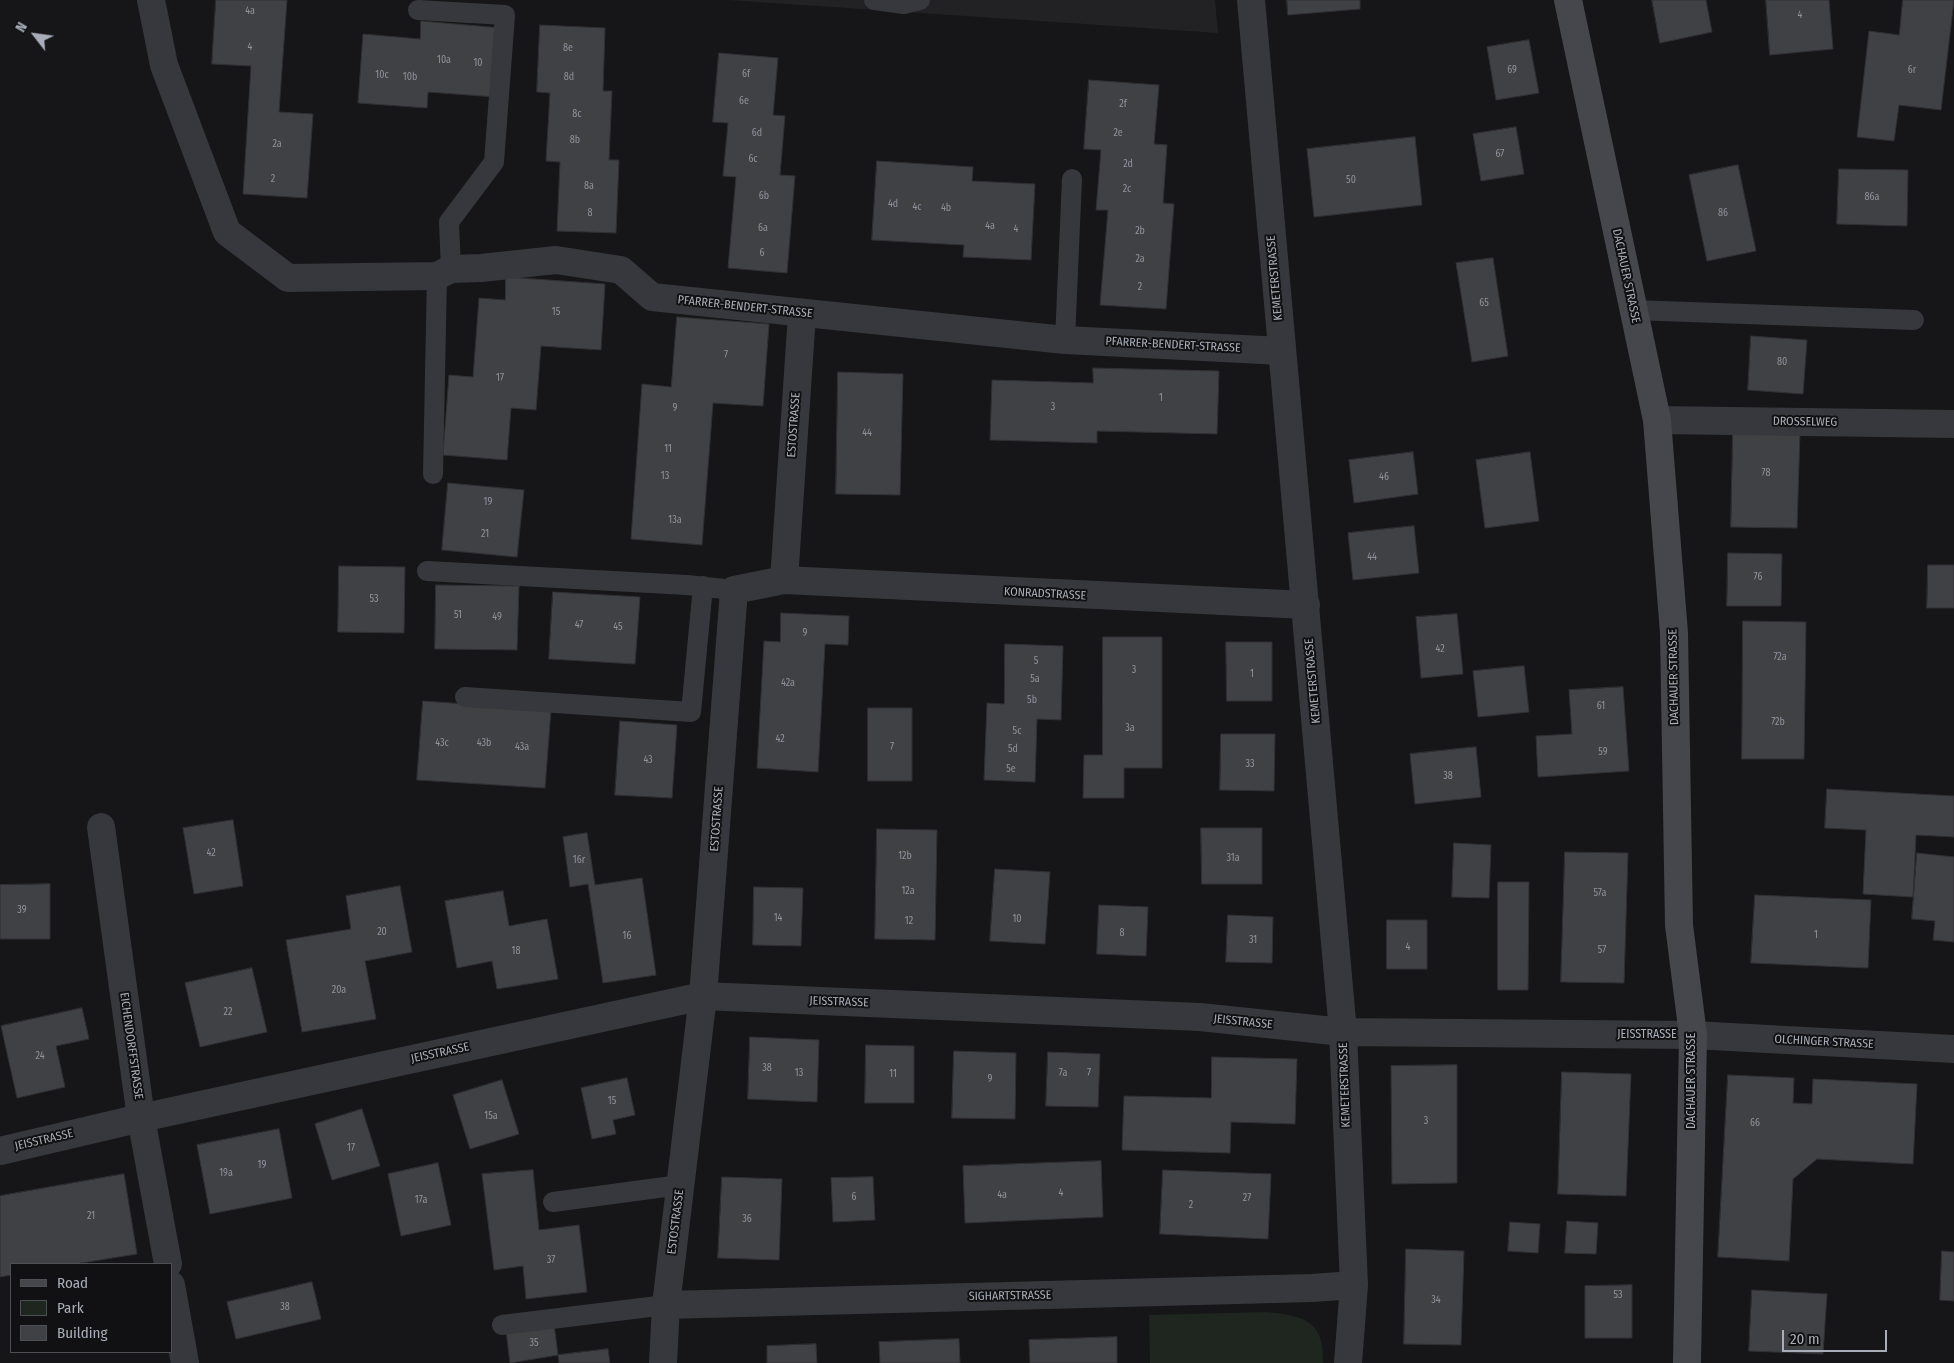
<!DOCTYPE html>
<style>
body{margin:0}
#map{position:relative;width:1954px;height:1363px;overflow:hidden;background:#161618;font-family:"Fira Sans Condensed",sans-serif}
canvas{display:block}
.legend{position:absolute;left:10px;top:1263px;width:162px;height:90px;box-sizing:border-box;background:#111113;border:1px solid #4d4f55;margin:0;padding:6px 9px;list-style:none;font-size:15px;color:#a8adb8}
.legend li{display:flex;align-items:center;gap:10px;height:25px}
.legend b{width:25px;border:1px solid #4d4f55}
.north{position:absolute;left:10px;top:10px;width:50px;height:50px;-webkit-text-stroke:4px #111113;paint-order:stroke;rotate:300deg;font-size:14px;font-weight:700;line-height:20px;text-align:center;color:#a8adb8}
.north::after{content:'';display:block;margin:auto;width:18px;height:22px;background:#a8adb8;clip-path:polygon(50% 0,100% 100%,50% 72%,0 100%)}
.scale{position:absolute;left:1782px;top:1330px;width:105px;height:22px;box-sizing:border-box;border:2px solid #a8adb8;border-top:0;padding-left:6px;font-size:15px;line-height:18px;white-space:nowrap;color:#a8adb8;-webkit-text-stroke:4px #111113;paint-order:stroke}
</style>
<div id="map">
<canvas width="1954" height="1363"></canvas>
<ul class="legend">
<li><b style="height:6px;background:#45474d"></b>Road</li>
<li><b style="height:14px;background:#1e261f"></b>Park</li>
<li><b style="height:14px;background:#404145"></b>Building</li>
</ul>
<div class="north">N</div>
<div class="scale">20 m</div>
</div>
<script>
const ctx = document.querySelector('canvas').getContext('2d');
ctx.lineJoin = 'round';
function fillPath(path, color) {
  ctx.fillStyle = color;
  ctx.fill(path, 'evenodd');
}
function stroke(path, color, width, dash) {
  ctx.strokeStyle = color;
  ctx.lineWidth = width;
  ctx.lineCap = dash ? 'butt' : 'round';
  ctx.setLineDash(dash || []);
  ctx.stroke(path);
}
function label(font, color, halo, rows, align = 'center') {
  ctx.font = font + ' "Fira Sans Condensed",sans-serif';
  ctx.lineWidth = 4;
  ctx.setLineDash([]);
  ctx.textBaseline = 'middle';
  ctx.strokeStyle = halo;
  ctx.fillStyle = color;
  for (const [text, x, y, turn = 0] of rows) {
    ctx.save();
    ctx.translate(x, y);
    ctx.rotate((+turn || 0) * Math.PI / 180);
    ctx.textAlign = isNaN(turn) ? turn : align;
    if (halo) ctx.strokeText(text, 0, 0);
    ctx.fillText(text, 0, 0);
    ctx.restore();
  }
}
fillPath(new Path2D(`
 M728 0H1215L1218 33Z`), '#222225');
fillPath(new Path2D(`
 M1267 1312C1305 1316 1324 1321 1323 1363H1150L1149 1315Z`), '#1e261f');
const building = new Path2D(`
 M216 0H287L279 112 313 114 307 198 243 194 251 66 212 64Z
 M1287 0H1360V9L1288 15Z
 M1652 0H1706L1712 32 1660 43Z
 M1766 0H1829L1833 49 1770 55Z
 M1903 0H1954L1941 110 1899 105 1894 141 1857 137 1869 31 1899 35Z
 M421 21 501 28 495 97 428 92 427 108 358 103 363 34 420 39Z
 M540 25 605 28 603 91H612L609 160H619L616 233 557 231 560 162 546 161 550 93 537 92Z
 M1529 40 1539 93 1496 100 1487 47Z
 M719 53 778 58 773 115 785 116 780 175 795 176 787 273 728 268 736 177 723 176 728 123 713 122Z
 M1089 80 1159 85 1154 144 1167 145 1163 203 1174 204 1166 309 1100 305 1108 210H1096L1101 150 1084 149Z
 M1516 127 1524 174 1481 181 1473 134Z
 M1415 137 1422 205 1314 217 1307 149Z
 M877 161 973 167 972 181 1035 184 1031 260 963 257 964 245 872 240Z
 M1738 165 1756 251 1707 261 1689 175Z
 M1839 169 1908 170 1907 226 1837 224Z
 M1493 258 1508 356 1472 362 1456 263Z
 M506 277 605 284 601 350 541 346 536 410 511 408 507 460 443 455 449 375 473 377 479 298 505 300Z
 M677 317 769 324 763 406 713 403 702 545 631 539 642 384 671 387Z
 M1751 336 1807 340 1803 394 1748 390Z
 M1093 368 1219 371 1217 434 1097 431V443L990 440 992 380 1093 383Z
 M838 372 903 374 900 495 836 494Z
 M1733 430 1800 432 1797 528 1731 527Z
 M1413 452 1418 494 1354 503 1349 460Z
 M1530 452 1539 521 1485 528 1476 460Z
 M448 483 524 490 517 557 442 550Z
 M1414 526 1419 573 1353 580 1348 533Z
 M1728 553 1782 554 1781 606H1727Z
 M1928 565H1954V608H1927Z
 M339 566 405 567 404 633 338 632Z
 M436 585 519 586 517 650 435 649Z
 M553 592 640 597 635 664 549 659Z
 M781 613 849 616 848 645 825 644 818 772 757 768 764 641 780 642Z
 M1457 614 1463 674 1421 678 1416 617Z
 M1743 621 1806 622 1804 759H1742Z
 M1103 637H1162V768H1124V798H1083L1084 755H1102Z
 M1226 642H1272V701H1227Z
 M1005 644 1063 646 1061 720 1037 719 1035 782 984 780 987 703 1004 704Z
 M1524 666 1529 712 1478 717 1473 671Z
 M1623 687 1629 771 1538 777 1536 736 1572 734 1569 690Z
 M423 701 551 710 545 788 417 780Z
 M868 708H912V781H868Z
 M620 721 677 725 672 798 615 795Z
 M1221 734H1275L1274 791 1220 790Z
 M1476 747 1481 797 1415 804 1410 754Z
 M1827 789 1954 796V837L1916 835 1913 897 1863 894 1866 830 1825 828Z
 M233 820 243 886 194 894 183 828Z
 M1201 828H1262V884H1202Z
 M877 829 937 830 935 940 875 939Z
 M587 833 595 885 642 878 656 975 603 983 588 884 570 887 563 837Z
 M1454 843 1491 845 1489 898 1452 897Z
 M1565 852 1628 853 1624 983 1561 982Z
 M1917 853 1954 857V942L1933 940 1935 921 1912 919Z
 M995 869 1050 872 1045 944 990 941Z
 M1498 882H1529L1528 990H1498Z
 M50 884V939H0V885Z
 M400 886 412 952 365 961 376 1019 302 1032 286 940 351 929 346 896Z
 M754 887 803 888 801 946 753 945Z
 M503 891 509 926 547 919 558 979 497 989 492 961 457 968 445 901Z
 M1755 895 1871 900 1868 968 1751 963Z
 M1099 905 1148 907 1146 956 1097 954Z
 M1228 915 1273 917 1272 963 1226 962Z
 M1387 920H1427V969H1387Z
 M252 968 267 1032 200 1047 185 983Z
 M82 1008 89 1039 56 1046 65 1087 17 1098 1 1026Z
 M750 1037 819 1040 817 1102 748 1099Z
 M866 1045 914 1046V1103H865Z
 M954 1051 1016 1053 1015 1119 952 1118Z
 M1048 1052 1100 1054 1098 1107 1046 1106Z
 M1212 1057 1297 1059 1295 1124 1231 1122 1230 1153 1122 1150 1124 1096 1211 1098Z
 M1457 1065V1183L1392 1184 1391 1066Z
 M1562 1072 1631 1074 1626 1196 1558 1194Z
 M1728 1075 1794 1078 1793 1103 1812 1104 1813 1079 1917 1084 1913 1164 1817 1159 1793 1179 1789 1261 1718 1257Z
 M627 1078 635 1115 613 1120 616 1134 592 1139 581 1088Z
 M502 1080 519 1134 470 1149 453 1095Z
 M362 1109 380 1166 332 1180 315 1124Z
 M279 1129 292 1198 210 1214 197 1145Z
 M1101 1161 1103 1217 965 1223 963 1166Z
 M438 1163 451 1225 401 1236 388 1174Z
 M533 1170 539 1230 579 1225 587 1292 526 1299 523 1266 494 1270 482 1174Z
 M1163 1170 1271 1174 1268 1239 1160 1234Z
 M124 1174 137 1254 75 1264H11V1275L0 1277V1196Z
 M722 1177 782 1179 779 1260 718 1258Z
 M873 1177 875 1220 833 1222 831 1178Z
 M1567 1221 1598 1223 1596 1254 1565 1253Z
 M1510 1222 1540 1224 1538 1253 1508 1251Z
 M1406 1249 1464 1251 1461 1345 1404 1344Z
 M1942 1251 1954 1252V1301L1940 1300Z
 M312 1282 321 1319 236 1339 227 1302Z
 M1632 1285V1338H1585V1286Z
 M1752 1290 1827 1294 1823 1354 1749 1351Z
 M554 1324 558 1355 510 1363 506 1331Z
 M1117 1337V1363H1030L1029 1340Z
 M959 1339 960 1363H880L879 1342Z
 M816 1344 817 1363H767V1346Z
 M608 1349 610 1363H559L558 1355Z`);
fillPath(building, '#404145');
stroke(building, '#303034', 1);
stroke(new Path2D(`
 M874 0 904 4 920 0
 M418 10 505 15 494 162 449 222 451 269
 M1633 310 1914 320
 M1065 340 1072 179
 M433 474 437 276
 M427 571 687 585 734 590
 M465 697 691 712 703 586
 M553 1202 680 1185
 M502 1325 666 1305`), '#37383d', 20);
stroke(new Path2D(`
 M151 0 164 65 227 232 288 278 437 276 451 269 481 268 556 260 621 270 652 297 1065 340 1282 351
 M1251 0 1343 1032 1354 1285 1348 1363
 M1657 420 1954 424
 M784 580 1306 605
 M101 827 141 1118 168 1264
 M0 1151 141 1118 703 996 1200 1017 1343 1032 1693 1035 1954 1049
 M171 1285 185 1363
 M666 1305 1312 1288 1354 1285
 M663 1363 666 1305 703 996 734 590 784 580 802 314`), '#37383d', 28);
stroke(new Path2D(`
 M1568 0 1657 420 1674 633 1679 925 1693 1035 1687 1363`), '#45474d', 28);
label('10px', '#8e929b', null, [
 ["4a",250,11],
 ["4",1800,15],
 ["4",250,47],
 ["8e",568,48],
 ["10a",444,60],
 ["10",478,63],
 ["69",1512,70],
 ["6r",1912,70],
 ["6f",746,74],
 ["10c",382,75],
 ["10b",410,77],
 ["8d",569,77],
 ["6e",744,101],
 ["2f",1123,104],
 ["8c",577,114],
 ["6d",757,133],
 ["2e",1118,133],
 ["8b",575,140],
 ["2a",277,144],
 ["67",1500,154],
 ["6c",753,159],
 ["2d",1128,164],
 ["2",273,179],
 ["50",1351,180],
 ["8a",589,186],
 ["2c",1127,189],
 ["6b",764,196],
 ["86a",1872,197],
 ["4d",893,204],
 ["4c",917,207],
 ["4b",946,208],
 ["8",590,213],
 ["86",1723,213],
 ["4a",990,226],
 ["6a",763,228],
 ["4",1016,229],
 ["2b",1140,231],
 ["6",762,253],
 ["2a",1140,259],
 ["2",1140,287],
 ["65",1484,303],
 ["15",556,312],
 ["7",726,355],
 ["80",1782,362],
 ["17",500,378],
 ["1",1161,398],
 ["3",1053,407],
 ["9",675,408],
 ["44",867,433],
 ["11",668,449],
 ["78",1766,473],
 ["13",665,476],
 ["46",1384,477],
 ["19",488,502],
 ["13a",675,520],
 ["21",485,534],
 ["44",1372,557],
 ["76",1758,577],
 ["53",374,599],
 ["51",458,615],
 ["49",497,617],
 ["47",579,625],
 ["45",618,627],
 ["9",805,633],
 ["42",1440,649],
 ["72a",1780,657],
 ["5",1036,661],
 ["3",1134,670],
 ["1",1252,674],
 ["5a",1035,679],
 ["42a",788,683],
 ["5b",1032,700],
 ["61",1601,706],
 ["72b",1778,722],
 ["3a",1130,728],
 ["5c",1017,731],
 ["42",780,739],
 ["43c",442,743],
 ["43b",484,743],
 ["43a",522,747],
 ["7",892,747],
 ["5d",1013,749],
 ["59",1603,752],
 ["43",648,760],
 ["33",1250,764],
 ["5e",1011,769],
 ["38",1448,776],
 ["42",211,853],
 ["12b",905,856],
 ["31a",1233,858],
 ["16r",579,860],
 ["12a",908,891],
 ["57a",1600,893],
 ["39",22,910],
 ["14",778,918],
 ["10",1017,919],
 ["12",909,921],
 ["20",382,932],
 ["8",1122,933],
 ["1",1816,935],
 ["16",627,936],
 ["31",1253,940],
 ["4",1408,947],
 ["57",1602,950],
 ["18",516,951],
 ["20a",339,990],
 ["22",228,1012],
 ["24",40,1056],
 ["38",767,1068],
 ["13",799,1073],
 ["7a",1063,1073],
 ["7",1089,1073],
 ["11",893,1074],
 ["9",990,1079],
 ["15",612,1101],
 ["15a",491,1116],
 ["3",1426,1121],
 ["66",1755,1123],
 ["17",351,1148],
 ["19",262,1165],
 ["19a",226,1173],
 ["4",1061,1193],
 ["4a",1002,1195],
 ["6",854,1197],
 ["27",1247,1198],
 ["17a",421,1200],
 ["2",1191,1205],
 ["21",91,1216],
 ["36",747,1219],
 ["37",551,1260],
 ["53",1618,1295],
 ["34",1436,1300],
 ["38",285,1307],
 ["35",534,1343]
]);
label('12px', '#a8adb8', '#111113', [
 ["DACHAUER STRASSE",1626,276,78],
 ["KEMETERSTRASSE",1275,278,-95],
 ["PFARRER-BENDERT-STRASSE",745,307,6],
 ["PFARRER-BENDERT-STRASSE",1173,345,3],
 ["DROSSELWEG",1805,422,1],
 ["ESTOSTRASSE",794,425,-86],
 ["KONRADSTRASSE",1045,594,3],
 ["DACHAUER STRASSE",1674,677,-91],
 ["KEMETERSTRASSE",1313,681,-95],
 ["ESTOSTRASSE",717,819,-86],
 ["JEISSTRASSE",839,1002,2],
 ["JEISSTRASSE",1243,1022,6],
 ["JEISSTRASSE",1647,1035],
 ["OLCHINGER STRASSE",1824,1042,3],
 ["EICHENDORFFSTRASSE",131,1046,82],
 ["JEISSTRASSE",440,1053,-12],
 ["DACHAUER STRASSE",1692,1081,-90],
 ["KEMETERSTRASSE",1345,1085,-92],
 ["JEISSTRASSE",44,1140,-13],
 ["ESTOSTRASSE",676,1222,-83],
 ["SIGHARTSTRASSE",1010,1296,-1]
]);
</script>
